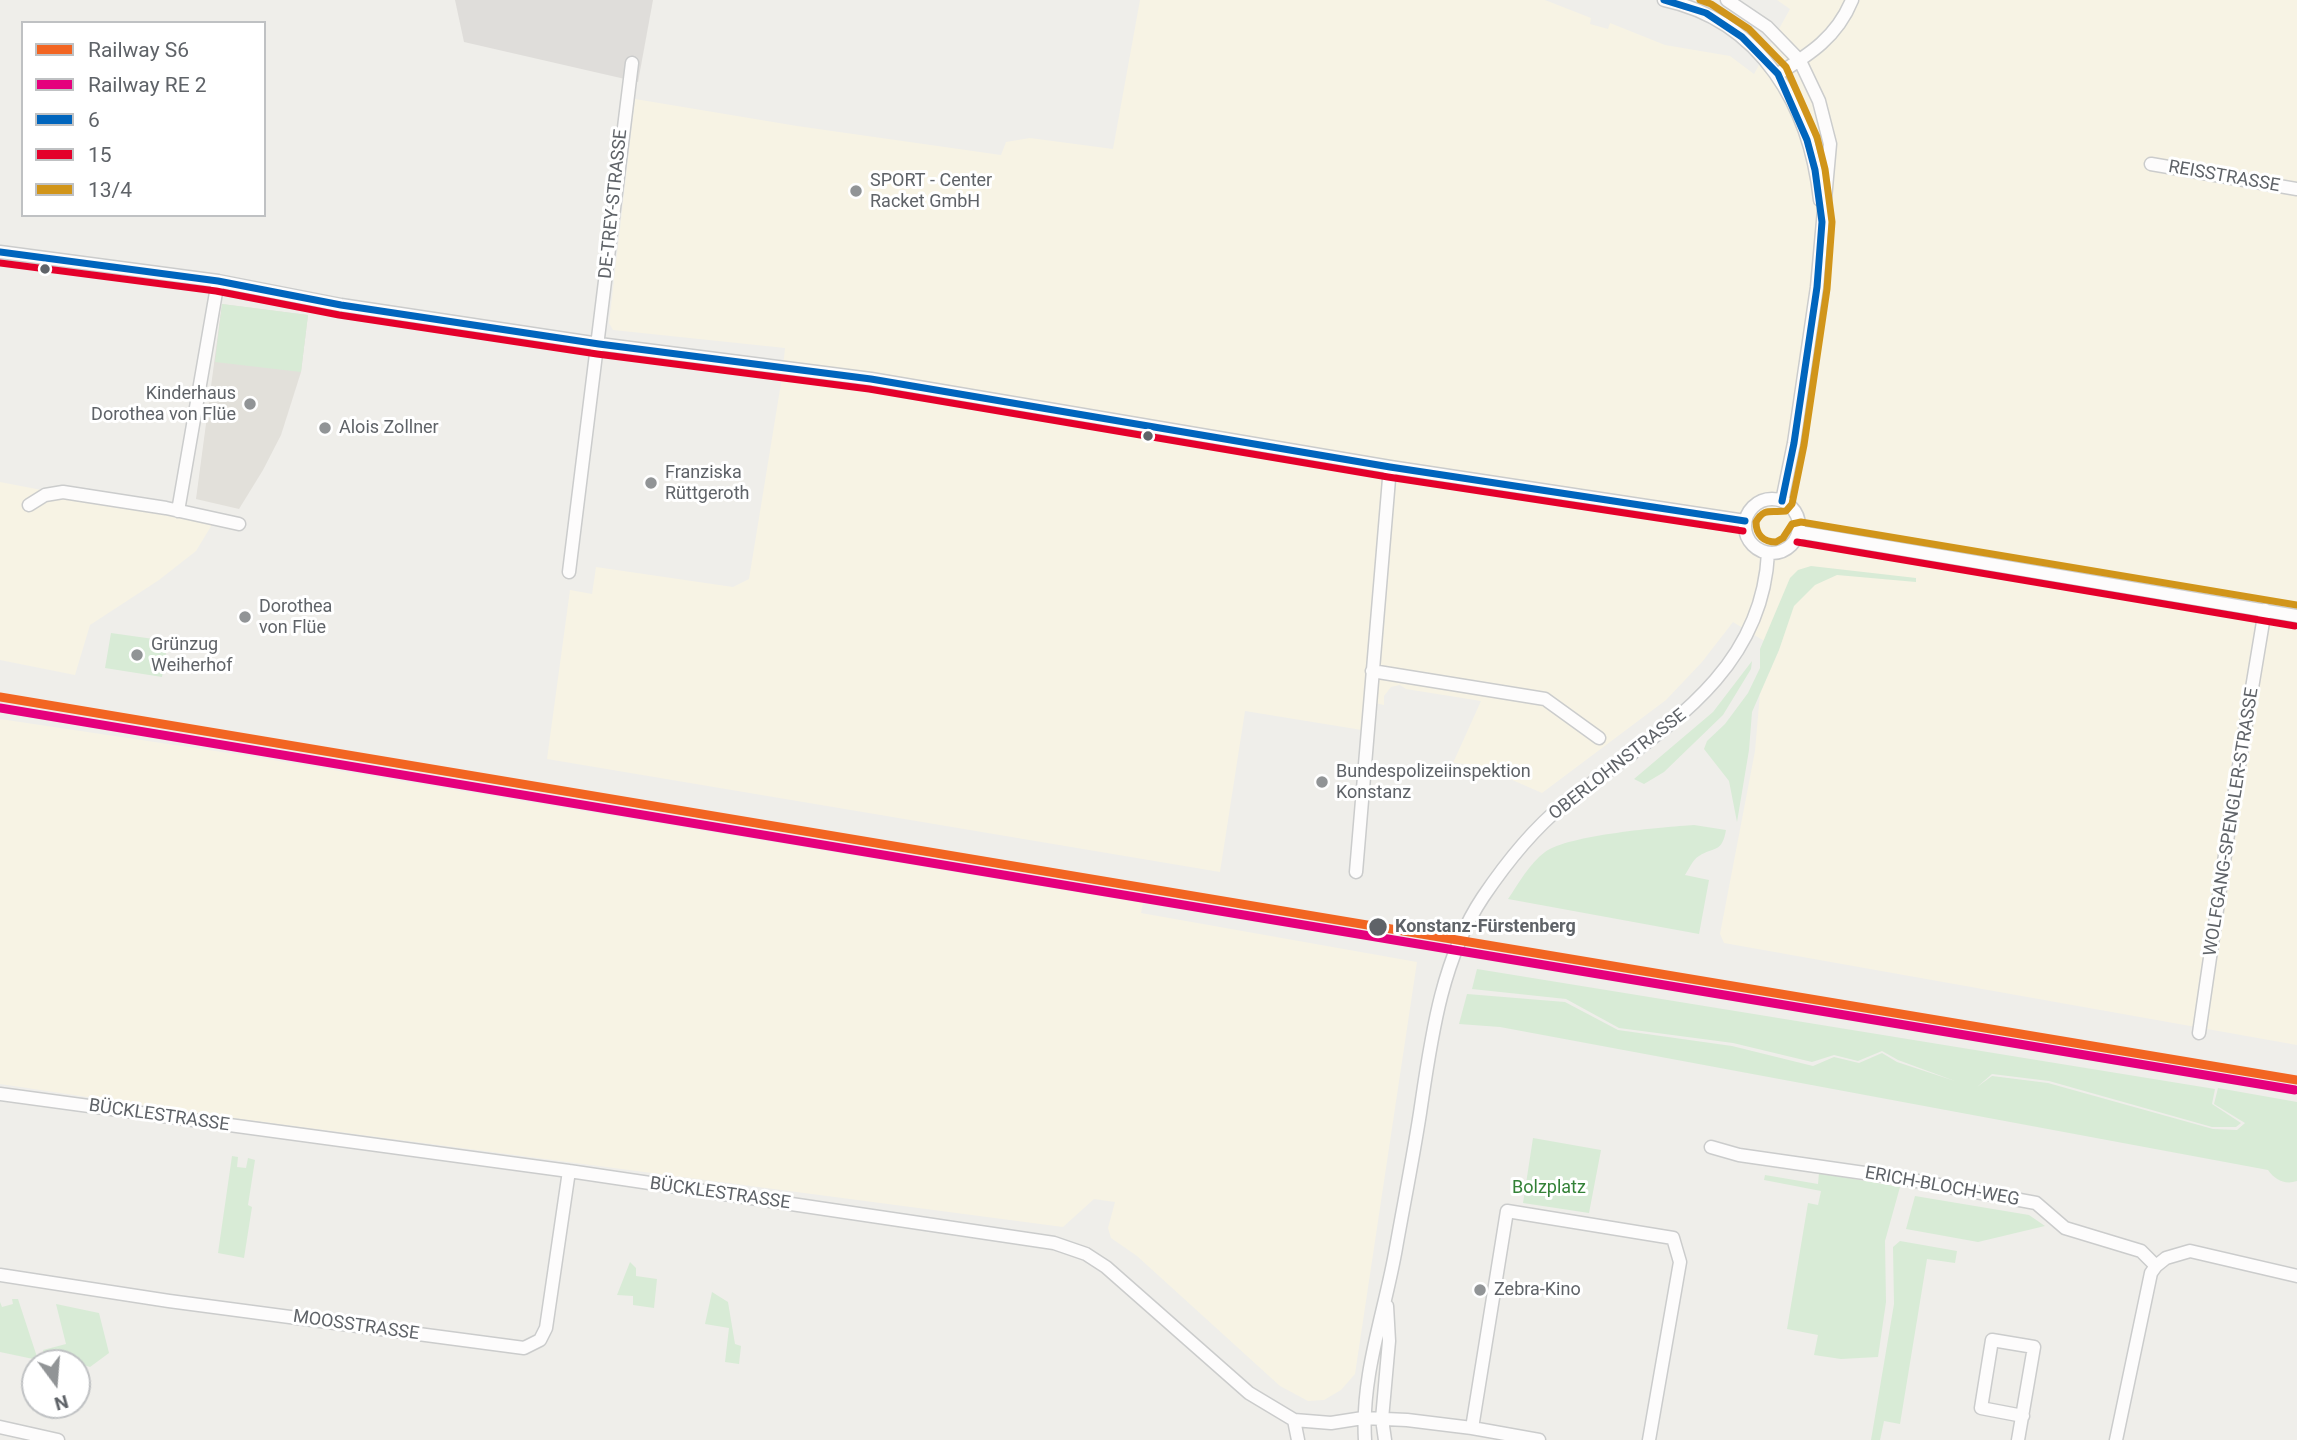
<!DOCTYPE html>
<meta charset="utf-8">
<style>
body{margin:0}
#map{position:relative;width:2297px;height:1440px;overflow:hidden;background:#efeeea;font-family:Roboto,sans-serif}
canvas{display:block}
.legend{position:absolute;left:21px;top:21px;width:245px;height:196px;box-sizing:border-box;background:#fff;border:2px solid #bfc1c3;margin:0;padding:9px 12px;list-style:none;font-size:21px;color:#5f6368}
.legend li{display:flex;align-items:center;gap:14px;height:35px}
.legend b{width:35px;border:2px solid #bfc1c3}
.north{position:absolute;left:21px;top:1349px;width:70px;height:70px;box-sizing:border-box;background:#fff;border:2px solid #bfc1c3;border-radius:50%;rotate:164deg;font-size:19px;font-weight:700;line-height:28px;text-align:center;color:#5f6368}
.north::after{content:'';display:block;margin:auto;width:24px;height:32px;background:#919496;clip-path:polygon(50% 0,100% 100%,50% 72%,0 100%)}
</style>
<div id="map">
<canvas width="2297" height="1440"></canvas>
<ul class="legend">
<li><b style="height:9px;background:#f26522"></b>Railway S6</li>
<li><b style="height:9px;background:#e5007d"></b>Railway RE 2</li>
<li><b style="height:9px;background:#0065bd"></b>6</li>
<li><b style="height:9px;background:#e4002b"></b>15</li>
<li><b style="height:9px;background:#d1951a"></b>13/4</li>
</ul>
<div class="north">N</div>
</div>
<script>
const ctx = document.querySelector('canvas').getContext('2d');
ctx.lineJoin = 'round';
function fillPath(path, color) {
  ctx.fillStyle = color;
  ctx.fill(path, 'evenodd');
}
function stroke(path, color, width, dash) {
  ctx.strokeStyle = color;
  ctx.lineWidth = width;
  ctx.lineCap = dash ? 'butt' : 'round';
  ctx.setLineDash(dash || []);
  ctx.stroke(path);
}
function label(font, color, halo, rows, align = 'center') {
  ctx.font = font + ' Roboto,sans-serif';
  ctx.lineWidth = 6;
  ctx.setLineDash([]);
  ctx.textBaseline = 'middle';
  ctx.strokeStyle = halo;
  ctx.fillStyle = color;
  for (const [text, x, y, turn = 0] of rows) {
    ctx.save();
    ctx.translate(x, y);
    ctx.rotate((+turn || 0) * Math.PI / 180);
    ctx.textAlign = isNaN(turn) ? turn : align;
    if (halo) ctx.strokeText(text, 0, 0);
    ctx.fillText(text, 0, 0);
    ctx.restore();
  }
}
fillPath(new Path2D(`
 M1140 0H1545L1591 18 1590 24 1608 29 1610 23 1665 45 1730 56 1754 74 1790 9 1777 0H2297V1045L1724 943 1720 934 1755 751 1760 693 1779 650 1733 622 1702 662 1666 700 1542 793 1478 765 1453 763 1481 701 1406 689 1400 685 1391 687 1384 696V705L1370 702 1368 731 1245 711 1220 872 547 759 570 590 592 594 596 567 733 587 749 579 782 377 785 348 613 330 609 323 635 99 797 126 1001 155 1006 142 1030 138 1113 149Z
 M0 482 213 523 196 551 159 580 90 625 75 675 0 660Z
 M0 719 249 756 1143 903 1141 913 1417 962 1355 1374 1341 1390 1324 1400 1308 1401 1280 1386 1137 1256 1111 1238 1108 1228 1115 1202 1094 1199 1063 1227 195 1113 0 1084Z`), '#f7f3e4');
fillPath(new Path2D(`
 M455 0H653L638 82 464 42Z`), '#dfddda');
fillPath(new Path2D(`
 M222 304 308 315 301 372 281 435 263 470 239 509 196 499Z`), '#e2e0da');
fillPath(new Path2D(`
 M222 304 308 315 301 372 215 362Z
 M1811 566 1916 578V582L1837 575 1815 585 1794 606 1779 650 1752 712 1749 750 1737 822 1729 781 1704 749 1707 741 1725 724 1748 693 1760 668V649L1790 578 1798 570Z
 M111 633 168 641 162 677 105 668Z
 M1752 661 1751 669 1723 715 1664 772 1644 784 1634 779 1713 712Z
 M1694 825 1726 830C1722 853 1715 846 1699 856 1693 859 1689 869 1685 875L1709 880 1699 934 1508 899C1519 883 1529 864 1545 852 1568 835 1663 827 1694 825Z
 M1477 969 2215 1089 2212 1104 2241 1123 2236 1127H2212L2049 1081 1992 1074 1977 1087 1992 1076 2048 1083 2213 1129 2237 1130 2245 1123 2214 1104 2218 1088 2297 1102V1181C2285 1185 2275 1180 2268 1170L1500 1027 1459 1024 1467 994 1565 1002 1618 1030 1732 1046 1813 1066 1834 1057 1859 1063 1882 1053 1897 1062 1955 1081 1898 1060 1882 1051 1858 1061 1834 1055 1812 1062 1733 1043 1619 1028 1566 999 1472 989Z
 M1533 1138 1601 1150 1589 1213 1523 1203Z
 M232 1156 238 1157 237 1167 246 1168 248 1158 255 1160 248 1205 252 1207 244 1258 218 1253Z
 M1819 1173 1900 1187 1885 1241 1886 1302 1878 1357 1841 1359 1814 1355 1818 1335 1787 1329 1808 1203 1818 1205 1821 1191 1764 1180 1765 1175 1818 1184Z
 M1915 1196 2029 1215 2045 1226 1978 1242 1906 1229Z
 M1900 1241 1957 1251 1955 1263 1927 1259 1900 1424 1884 1421 1880 1440H1871L1894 1304 1893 1247Z
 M630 1262 636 1268V1276L657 1279 654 1308 633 1305V1296L617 1295Z
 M712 1292 728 1302 735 1344 741 1346 739 1364 725 1362 729 1328 705 1324Z
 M12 1299H18L38 1360 0 1352V1302L2 1307 13 1304Z
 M56 1304 99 1313 109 1353 90 1367 77 1363 45 1359 43 1350 66 1344Z`), '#d8ebd6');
const street = new Path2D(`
 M1664 0C1762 21 1810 107 1820 200
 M1727 0 1767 27 1800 61 1819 101 1830 144 1817 287 1794 443 1782 501
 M1778 74C1810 54 1837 37 1852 0
 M2151 164 2297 189
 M0 252 218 281 341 305 599 344 871 379 1390 467 1745 521
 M1745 526a27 27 0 1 1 54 0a27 27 0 1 1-54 0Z
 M29 505 45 495 63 492 166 508 239 524
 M178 511 218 281
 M1799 532 2297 616
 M569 572 632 63
 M1372 671 1545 699 1599 738
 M1356 872 1390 467
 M2199 1033 2231 814 2265 610
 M0 1094 569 1171 1054 1243 1086 1254 1106 1267 1249 1393 1294 1420 1331 1423 1363 1418 1407 1420 1472 1428 1539 1440
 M1711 1147 1739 1155 1906 1179 2036 1203 2065 1228 2141 1251 2156 1266
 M0 1275 169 1301 524 1348 540 1340 546 1328 569 1171
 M1294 1420 1298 1440
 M0 1427 58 1440
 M1472 1428 1507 1211 1673 1238 1680 1262 1649 1440
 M1365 1440C1361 1374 1385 1312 1396 1248 1404 1203 1413 1158 1420 1113 1431 1039 1441 960 1483 897 1506 863 1531 831 1563 805 1650 736 1762 680 1768 553
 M1385 1440 1382 1419 1389 1341 1387 1306
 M2018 1440 2034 1347 1992 1340 1981 1408 2023 1416
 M2116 1440 2151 1273 2156 1266 2166 1258 2190 1251 2297 1276`);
stroke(street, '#cbcccc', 15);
stroke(street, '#fdfcfc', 12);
stroke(new Path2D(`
 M1664 0 1706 13 1742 37 1778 74 1807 140 1815 170 1822 222 1817 287 1794 443 1782 501
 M0 252 218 281 341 305 599 344 871 379 1390 467 1745 521`), '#0065bd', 7);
stroke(new Path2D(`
 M0 263 216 291 339 315 597 354 869 389 1388 477 1743 531
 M1797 542 2295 626`), '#e4002b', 7);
stroke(new Path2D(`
 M1700 0 1711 4 1749 29 1786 67 1817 137 1825 169 1832 222 1827 289 1804 445 1792 504 1786 511C1771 513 1764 507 1756 522 1756 535 1764 542 1776 542L1783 538 1792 524 1801 522 2297 605`), '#d1951a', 7);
stroke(new Path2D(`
 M0 697 2297 1080`), '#f26522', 9);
stroke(new Path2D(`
 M0 708 2295 1090`), '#e5007d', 9);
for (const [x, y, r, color] of [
 [856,191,7,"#919496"],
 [45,269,6,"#5f6368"],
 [250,404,7,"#919496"],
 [325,428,7,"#919496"],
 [1148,436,6,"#5f6368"],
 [651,483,7,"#919496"],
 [245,617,7,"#919496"],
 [137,655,7,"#919496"],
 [1322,782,7,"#919496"],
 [1378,927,10,"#5f6368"],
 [1480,1290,7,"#919496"]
]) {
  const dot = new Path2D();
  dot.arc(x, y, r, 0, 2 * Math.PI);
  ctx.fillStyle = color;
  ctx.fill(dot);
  stroke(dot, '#fff', 2.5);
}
label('18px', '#5f6368', '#fff', [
 ["REISSTRASSE",2224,177,10],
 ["DE-TREY-STRASSE",614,204,-84],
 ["OBERLOHNSTRASSE",1618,765,-38],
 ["WOLFGANG-SPENGLER-STRASSE",2232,822,-81],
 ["BÜCKLESTRASSE",159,1116,8],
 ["ERICH-BLOCH-WEG",1942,1187,10],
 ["BÜCKLESTRASSE",720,1194,8],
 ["MOOSSTRASSE",356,1326,8]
]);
label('18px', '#5f6368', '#fff', [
 ["SPORT - Center",870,181],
 ["Racket GmbH",870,202],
 ["Kinderhaus",236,394,"right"],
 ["Dorothea von Flüe",236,415,"right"],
 ["Alois Zollner",339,428],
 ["Franziska",665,473],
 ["Rüttgeroth",665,494],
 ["Dorothea",259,607],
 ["von Flüe",259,628],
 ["Grünzug",151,645],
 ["Weiherhof",151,666],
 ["Bundespolizeiinspektion",1336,772],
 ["Konstanz",1336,793],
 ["Zebra-Kino",1494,1290]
], 'left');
label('bold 18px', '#5f6368', '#fff', [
 ["Konstanz-Fürstenberg",1395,927]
], 'left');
label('18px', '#348238', '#fff', [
 ["Bolzplatz",1549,1188]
]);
</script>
